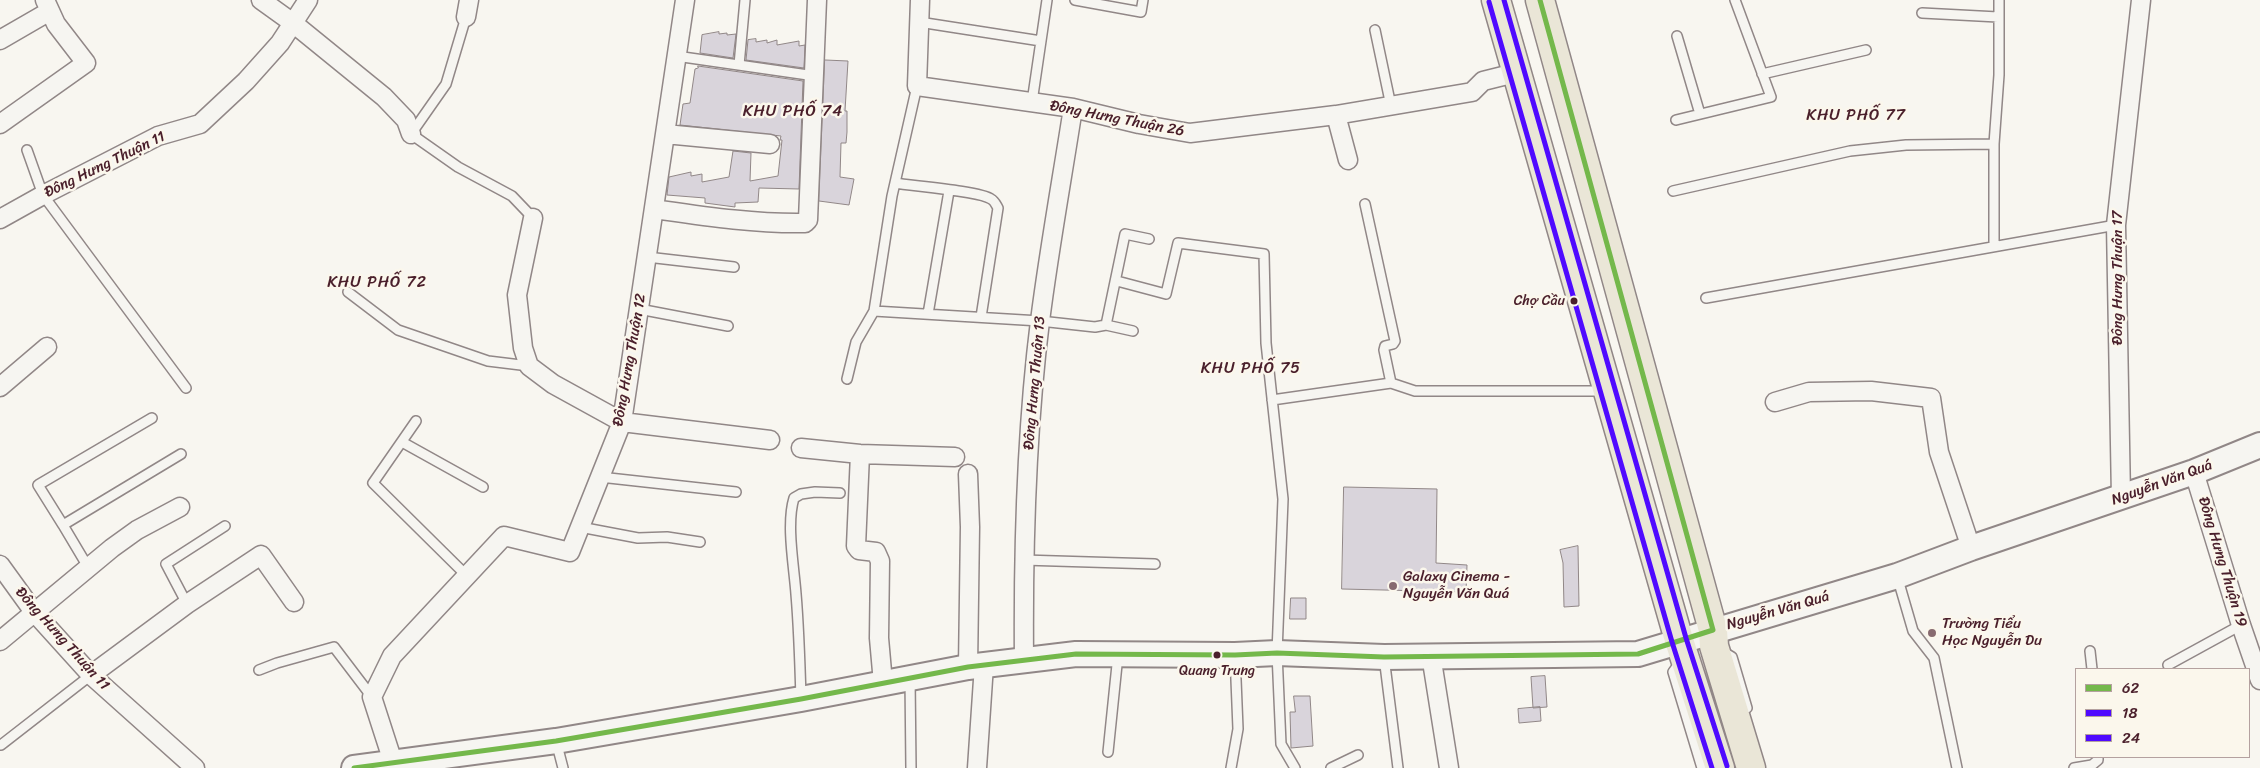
<!DOCTYPE html>
<meta charset="utf-8">
<style>
body{margin:0}
#map{position:relative;width:2260px;height:768px;overflow:hidden;background:#f8f6f0;font-family:Sriracha,sans-serif}
canvas{display:block}
.legend{position:absolute;left:2075px;top:668px;width:175px;height:90px;box-sizing:border-box;background:#fbf7ec;border:1px solid #b4a19f;margin:0;padding:6px 9px;list-style:none;font-size:15px;color:#4a1f2b}
.legend li{display:flex;align-items:center;gap:10px;height:25px}
.legend b{width:25px;border:1px solid #b4a19f}
</style>
<div id="map">
<canvas width="2260" height="768"></canvas>
<ul class="legend">
<li><b style="height:6px;background:#74b84b"></b>62</li>
<li><b style="height:6px;background:#4f0aff"></b>18</li>
<li><b style="height:6px;background:#4f0aff"></b>24</li>
</ul>
</div>
<script>
const ctx = document.querySelector('canvas').getContext('2d');
ctx.lineJoin = 'round';
function fillPath(path, color) {
  ctx.fillStyle = color;
  ctx.fill(path, 'evenodd');
}
function stroke(path, color, width, dash) {
  ctx.strokeStyle = color;
  ctx.lineWidth = width;
  ctx.lineCap = dash ? 'butt' : 'round';
  ctx.setLineDash(dash || []);
  ctx.stroke(path);
}
function label(font, color, halo, rows, align = 'center') {
  ctx.font = font + ' Sriracha,sans-serif';
  ctx.lineWidth = 5;
  ctx.setLineDash([]);
  ctx.textBaseline = 'middle';
  ctx.strokeStyle = halo;
  ctx.fillStyle = color;
  for (const [text, x, y, turn = 0] of rows) {
    ctx.save();
    ctx.translate(x, y);
    ctx.rotate((+turn || 0) * Math.PI / 180);
    ctx.textAlign = isNaN(turn) ? turn : align;
    if (halo) ctx.strokeText(text, 0, 0);
    ctx.fillText(text, 0, 0);
    ctx.restore();
  }
}
const building = new Path2D(`
 M719 32V34L727 33V35L736 34 733 58 700 53 702 35Z
 M756 39V42L767 40V43L777 40V45L799 41V46L805 45 804 68 746 60 748 40Z
 M825 60 848 61 845 111H847V132L846 143H841L840 177 854 179 849 205 819 201Z
 M698 66 803 81 799 189 759 188 758 202 735 203V207L705 203V198L667 195 669 177 691 172V176L702 174V182L729 177 733 151 751 153 750 181 778 176 782 140H780L781 136 680 125 683 104 690 103 695 69 698 68Z
 M1344 487 1437 489 1436 563 1467 565 1466 592 1342 589Z
 M1578 546 1579 606 1564 607 1563 563 1560 550Z
 M1291 598H1306V619H1290Z
 M1545 676 1547 707 1533 708 1531 677Z
 M1294 696H1310L1313 746 1291 748 1290 712H1295Z
 M1540 707 1541 721 1519 723 1518 709Z`);
fillPath(building, '#d9d4db');
stroke(building, '#918787', 1);
const service = new Path2D(`
 M1075 0 1141 12 1143 0
 M1922 13 1998 17
 M466 17 446 84 411 134 458 167 512 196 533 218
 M919 22 1041 41
 M1375 30 1391 106
 M1677 36 1700 114
 M676 56 815 76
 M739 65 745 0
 M1762 74 1866 50
 M917 86 892 196 874 311 1040 321 1095 327 1106 325 1125 234 1149 239
 M1032 102 1047 0
 M1676 120 1771 97 1735 0
 M1994 144 1999 75V0
 M27 150 43 195 186 388
 M895 183C913 186 980 191 991 199 995 201 996 205 998 208L981 317
 M1673 191 1850 151 1906 145 1994 144V246
 M1365 204 1395 341 1393 344 1385 346 1384 350 1391 383
 M647 257 734 267
 M1117 281 1166 294 1178 243 1264 254 1266 343 1283 499 1277 653 1281 744 1295 768
 M348 292 398 330 488 361 529 366
 M1706 298 2116 225
 M639 309 728 326
 M928 314 949 191
 M1106 325 1133 331
 M847 379 856 342 874 311
 M1272 400 1391 383 1415 391H1604
 M416 421 373 483 466 575
 M402 442 483 487
 M600 477 736 492
 M63 525 38 485 152 418
 M580 527 638 538 667 537 700 542
 M1023 560 1155 564
 M88 567 63 525 181 454
 M1897 576 1913 631 1934 658 1957 768
 M187 604 166 564 225 526
 M1722 651 1732 657 1747 708
 M2090 651 2092 669
 M1384 657 1398 768
 M1681 661 1673 672 1702 768
 M2168 665 2241 625
 M259 670 277 663 334 647 372 697
 M910 678 911 768
 M801 699C800 664 799 629 796 594 794 566 786 524 794 498L801 494 815 492 840 493
 M556 741 563 768
 M1 745 91 675
 M1108 752 1118 655
 M1231 768 1238 729 1235 655
 M1331 768 1358 755
 M2074 768 2092 765 2098 760V757`);
const minor = new Path2D(`
 M261 0 293 23 384 97 406 120 411 134
 M920 0 917 86 1073 108 1139 124 1190 133 1336 115 1472 92 1483 81 1515 73
 M466 17 469 0
 M0 40 50 11
 M1336 115 1348 160
 M0 124 86 63 56 24 45 0
 M665 134 770 144
 M654 209C703 216 755 224 805 223L808 220 817 0
 M533 218 517 295 523 348 529 366 553 384 622 422 770 440
 M0 219 43 195 158 136 200 124 246 81 280 43 308 0
 M0 387 47 347
 M1775 402 1809 392 1871 391 1931 398 1939 452 1971 548
 M801 448 860 454 955 457
 M860 454 856 546 859 550 876 552 880 561 879 638 883 683
 M2194 472 2241 625 2260 680
 M968 474 970 527 968 667
 M2121 498 2116 225 2141 0
 M0 565 34 612 91 675 195 768
 M0 641 112 548 137 530 180 507
 M1431 655 1449 768
 M1024 660C1023 547 1026 433 1040 321 1049 250 1062 179 1073 108
 M91 675 187 604 261 555 294 602
 M393 762 372 697 392 656 504 536 570 552 622 422 685 0
 M977 768 984 665`);
const secondary = new Path2D(`
 M354 768 556 741 801 699 968 667 1076 654 1235 655 1277 653 1384 657 1638 654 1897 576 1971 548 2194 472 2260 445`);
const primary = new Path2D(`
 M1496 0 1679 640 1720 768
 M1540 0 1713 630 1714 646 1751 768`);
stroke(service, '#918787', 12);
stroke(minor, '#918787', 21);
stroke(secondary, '#918787', 28);
stroke(primary, '#918787', 31);
stroke(service, '#f6f5f1', 9);
stroke(minor, '#f6f5f1', 18);
stroke(secondary, '#f6f5f1', 24);
stroke(primary, '#eae6d7', 28);
stroke(new Path2D(`
 M354 768 556 741 801 699 968 667 1076 654 1235 655 1277 653 1384 657 1638 654 1713 630 1540 0`), '#74b84b', 5);
stroke(new Path2D(`
 M1489 2 1672 642 1712 768`), '#4f0aff', 5);
stroke(new Path2D(`
 M1504 0 1686 638 1727 766`), '#4f0aff', 5);
for (const [x, y, r, color] of [
 [1574,301,4.5,"#4a1f2b"],
 [1393,586,5,"#876a70"],
 [1932,633,5,"#876a70"],
 [1217,655,4.5,"#4a1f2b"]
]) {
  const dot = new Path2D();
  dot.arc(x, y, r, 0, 2 * Math.PI);
  ctx.fillStyle = color;
  ctx.fill(dot);
  stroke(dot, '#fbf7ec', 2);
}
label('14px', '#4a1f2b', '#fbf7ec', [
 ["Chợ Cầu",1565,301],
 ["Quang Trung",1217,671,"center"]
], 'right');
label('15px', '#4a1f2b', '#fbf7ec', [
 ["Đông Hưng Thuận 26",1117,119,11],
 ["Đông Hưng Thuận 11",105,165,-26],
 ["Đông Hưng Thuận 17",2118,278,-90],
 ["Đông Hưng Thuận 12",630,360,-80],
 ["Đông Hưng Thuận 13",1035,383,-85],
 ["Nguyễn Văn Quá",2162,483,-20],
 ["Đông Hưng Thuận 19",2222,562,73],
 ["Nguyễn Văn Quá",1778,611,-16],
 ["Đông Hưng Thuận 11",62,639,48]
]);
label('15px', '#4a1f2b', '#fbf7ec', [
 ["Galaxy Cinema -",1403,577],
 ["Nguyễn Văn Quá",1403,594],
 ["Trường Tiểu",1942,624],
 ["Học Nguyễn Du",1942,641]
], 'left');
ctx.letterSpacing = '1px';
label('16px', '#4a1f2b', '#fbf7ec', [
 ["KHU PHỐ 74",793,112],
 ["KHU PHỐ 77",1856,116],
 ["KHU PHỐ 72",377,283],
 ["KHU PHỐ 75",1251,369]
]);
ctx.letterSpacing = '0px';
</script>
